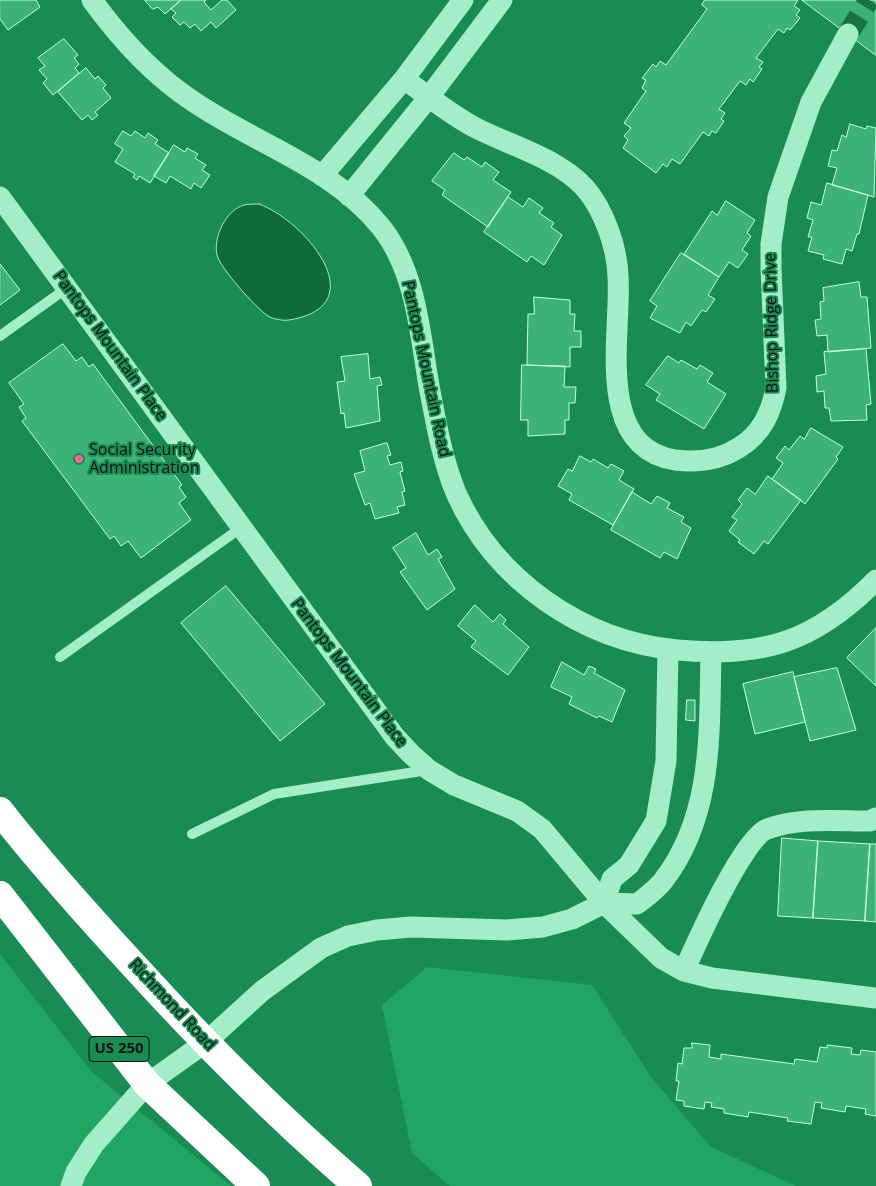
<!DOCTYPE html>
<style>
body{margin:0}
canvas{display:block;background:#188c53}
</style>
<canvas width="876" height="1186"></canvas>
<script>
const ctx = document.querySelector('canvas').getContext('2d');
ctx.lineJoin = 'round';
function fillPath(path, color) {
  ctx.fillStyle = color;
  ctx.fill(path, 'evenodd');
}
function stroke(path, color, width, dash) {
  ctx.strokeStyle = color;
  ctx.lineWidth = width;
  ctx.lineCap = dash ? 'butt' : 'round';
  ctx.setLineDash(dash || []);
  ctx.stroke(path);
}
function label(font, color, halo, rows, align = 'center') {
  ctx.font = font + ' "Open Sans",sans-serif';
  ctx.lineWidth = 4;
  ctx.setLineDash([]);
  ctx.textBaseline = 'middle';
  ctx.strokeStyle = halo;
  ctx.fillStyle = color;
  for (const [text, x, y, turn = 0] of rows) {
    ctx.save();
    ctx.translate(x, y);
    ctx.rotate((+turn || 0) * Math.PI / 180);
    ctx.textAlign = isNaN(turn) ? turn : align;
    if (halo) ctx.strokeText(text, 0, 0);
    ctx.fillText(text, 0, 0);
    ctx.restore();
  }
}
fillPath(new Path2D(`
 M0 954 91 1071 231 1186H0Z
 M427 967 592 985 651 1077 711 1147 796 1186H450L412 1153 382 1005Z`), '#21a562');
const water = new Path2D(`
 M259 204C306 221 376 306 289 320 283 321 273 319 268 316 256 308 220 268 217 255 213 237 226 210 244 205 249 204 255 204 259 204Z`);
fillPath(water, '#106a3e');
stroke(water, '#96f1c1', 1);
const building = new Path2D(`
 M0 0H36L40 7 8 30 0 19Z
 M145 0H181L165 14 158 7 153 9Z
 M181 0H206L204 2 211 10 222 0H227L236 10 216 28 211 22 201 31 195 24 190 28 184 22 180 25 172 17 176 13 171 9Z
 M705 0H798L794 6 800 10 796 15 800 18 790 30 787 28 784 33 778 29 756 58 763 62 759 67 762 69 753 82 750 79 746 85 740 81 719 109 725 113 721 119 724 121 716 133 712 131 709 136 703 132 680 164 672 159 667 167 663 164 656 173 623 148 628 140 624 136 631 128 624 123 646 91 642 88 646 80 642 78 653 64 656 67 660 61 666 65 707 9 702 5Z
 M802 0H876V55Z
 M64 39 78 55 74 58 79 64 75 68 79 73 53 95 43 83 47 79 39 70 45 66 38 58Z
 M86 68 95 79 98 76 106 85 103 88 111 98 95 112 98 115 92 120 88 115 82 120 58 92Z
 M850 124 866 129 867 126 876 128 874 197 832 185 837 168 828 166 832 150 837 151 842 135 846 137Z
 M123 131 131 136 135 131 145 138 148 133 158 140 155 144 169 153 150 183 139 176 137 180 133 177 135 174 115 162 123 149 115 144Z
 M174 145 185 152 187 148 198 154 195 158 206 165 202 170 210 175 201 188 194 183 191 189 170 176 166 183 154 176Z
 M454 153 464 160 467 157 482 167 485 162 499 172 493 180 511 192 488 227 442 195 445 190 432 181Z
 M827 183 868 195 859 234H857L852 251 846 249 842 264 823 259 824 255 808 251 812 237H808L813 220 807 218 811 202 821 205Z
 M508 197 523 207 529 198 543 208 539 213 554 223 551 227 562 235 544 265 531 256 527 262 484 232Z
 M726 201 755 220 747 233 751 236 742 250 748 254 738 268 729 262 719 277 684 254 712 211 717 215Z
 M681 253 719 277 708 295 715 299 706 312 702 310 691 326 686 322 680 333 650 318 657 306 650 301Z
 M0 264 20 290 0 305Z
 M859 282 861 297H867L871 348 828 352 827 335 817 336 815 320 821 319 820 302 824 301 823 288Z
 M534 297 570 300V314H575L574 331H581V347H570V367L527 365 528 314H534Z
 M63 344 76 361 82 357 89 367 93 364 182 485 179 487 186 497 179 503 191 520 141 558 128 541 121 546 114 536 110 539 22 421 26 418 19 407 24 404 9 383Z
 M866 349 871 404 866 405 867 420 831 421 829 408H825L824 391 817 392 816 376 826 374 824 352Z
 M368 354 370 379 380 377 382 385 377 386 380 421 346 428 344 413 341 414 337 382 345 381 341 357Z
 M668 356 679 363 681 360 697 369 700 365 713 373 707 382 726 394 704 429 656 400 660 394 646 385Z
 M522 365 565 366 564 387H576L575 403H569V420H565V434L528 436V420H521Z
 M811 428 843 447 836 457 838 459 805 504 772 479 783 463 776 458 785 446 789 450 800 436 804 439Z
 M387 443 391 455 387 456 390 465 401 462 403 471 400 472 405 491 402 492 405 505 397 507 399 513 375 519 370 503 365 505 354 474 365 471 360 451Z
 M580 456 591 462 593 459 608 468 611 464 624 471 619 480 634 489 613 525 569 500 572 494 558 486 568 469 572 471Z
 M768 476 801 500 768 544 764 541 754 554 738 542 740 540 729 531 737 520 732 517 742 504 738 500 747 488 755 494Z
 M632 492 651 504 657 496 670 503 667 508 684 517 681 522 691 528 677 559 664 552 660 558 611 530Z
 M416 533 428 555 437 549 442 557 438 559 455 589 427 610 400 572 406 568 393 548Z
 M226 586 325 704 280 741 181 623Z
 M475 605 493 622 500 614 506 620 503 624 529 647 508 675 471 647 476 641 458 626Z
 M876 628V686L847 658Z
 M562 662 584 675 589 666 596 669 594 673 625 690 612 722 599 716 597 718 569 704 572 697 551 687Z
 M837 668 856 730 810 741 794 677Z
 M793 672 805 722 755 734 743 684Z
 M687 700H695V721L686 720Z
 M782 838 818 841 813 918 778 916Z
 M818 841 870 844 865 921 813 918Z
 M870 844H876V922L865 921Z
 M692 1043 710 1045 709 1057 721 1059V1054L794 1064 795 1059 817 1062 820 1047 827 1048V1045L852 1048 851 1054 860 1055 861 1050 876 1052V1116L865 1114 866 1109 846 1106 845 1112 821 1108 822 1103 815 1102 811 1124 787 1121 788 1118 749 1112 748 1117 724 1113V1109L711 1107 712 1103 705 1102 704 1109 684 1106V1101L676 1100 679 1081H676L678 1063 682 1064 684 1048H692Z`);
fillPath(building, '#3db277');
stroke(building, '#c9fae1', 1);
stroke(new Path2D(`
 M848 34 869 0`), '#177346', 21, [21, 11]);
stroke(new Path2D(`
 M0 336 67 288
 M60 657 242 527
 M192 834 274 794 428 770`), '#a3eec8', 10);
stroke(new Path2D(`
 M92 0C121 40 153 75 194 102 256 144 333 167 381 227 416 271 420 333 429 386 436 422 442 459 456 493 495 580 582 641 677 650 763 658 815 642 876 580
 M404 79C428 96 451 115 476 128 511 146 558 158 585 188 604 210 617 247 618 276 622 332 593 447 675 460 698 463 720 460 740 447 762 433 771 413 776 388L771 268V244L778 197 811 102 848 34
 M322 176 404 79 463 0
 M349 196 429 97 502 0
 M0 197 395 737 411 754 429 770 454 785 517 811 542 829 604 903 661 958 684 971 712 978 876 998
 M604 903 612 879 629 865 656 821 666 761 668 649
 M684 971C696 944 743 838 767 829 800 817 836 821 870 821L876 818
 M71 1186 76 1172 94 1144 147 1084 206 1042 262 991 321 948 348 936 377 930 411 927 507 930 543 927 572 919 604 903 637 904C646 897 656 890 663 881 714 815 709 732 711 653`), '#a3eec8', 21);
stroke(new Path2D(`
 M0 811C43 866 89 917 136 968 206 1045 279 1118 358 1186
 M0 895 147 1084 256 1186`), '#fff', 28);
for (const [x, y, r, color] of [
 [79,459,5,"#ff6097"]
]) {
  const dot = new Path2D();
  dot.arc(x, y, r, 0, 2 * Math.PI);
  ctx.fillStyle = color;
  ctx.fill(dot);
  stroke(dot, '#188c53', 2);
}
for (const [x, y, w] of [
 [119,1049,60]
]) {
  const box = new Path2D();
  box.roundRect(x - w / 2, y - 12.5, w, 25, 4);
  ctx.fillStyle = '#188c53';
  ctx.fill(box);
  stroke(box, '#111', 1);
}
label('bold 15px', '#111', null, [
 ["US 250",119,1049]
]);
label('16px', '#111', '#188c53', [
 ["Bishop Ridge Drive",772,323,-91],
 ["Pantops Mountain Place",110,346,54],
 ["Pantops Mountain Road",426,369,78],
 ["Pantops Mountain Place",349,673,53],
 ["Richmond Road",172,1005,47]
]);
label('16px', '#111', '#188c53', [
 ["Social Security",89,450],
 ["Administration",89,468]
], 'left');
</script>
